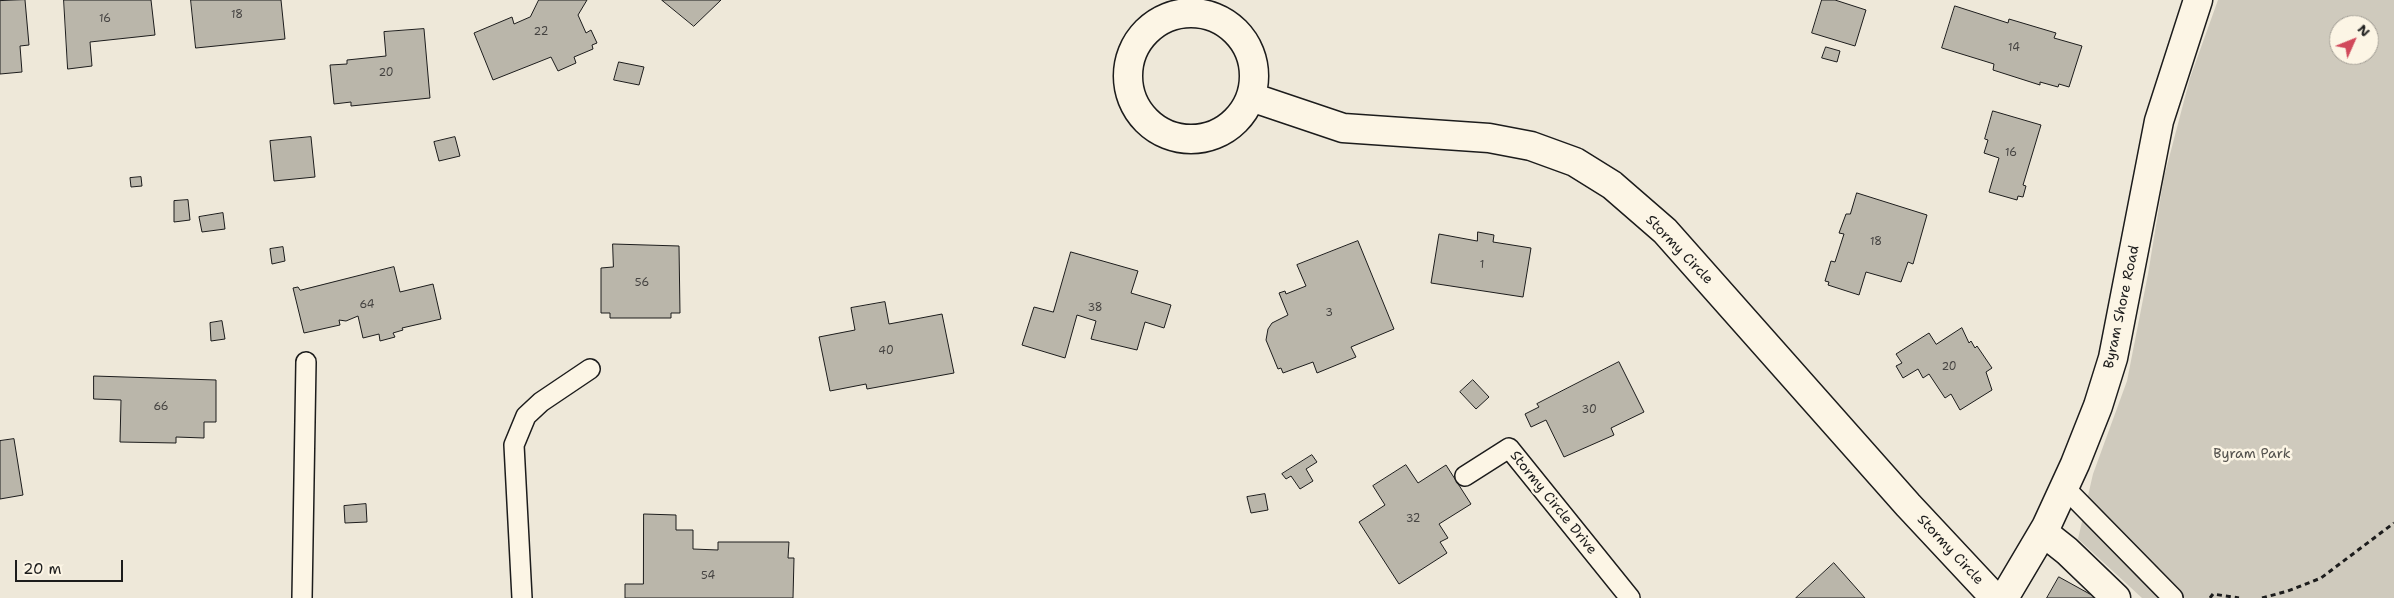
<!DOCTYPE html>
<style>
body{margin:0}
#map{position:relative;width:2394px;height:598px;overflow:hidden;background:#eee8d9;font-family:"Shantell Sans",sans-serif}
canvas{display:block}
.north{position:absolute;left:2329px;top:15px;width:50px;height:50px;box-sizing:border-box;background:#fcf5e5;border:1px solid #a29e95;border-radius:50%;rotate:46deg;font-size:14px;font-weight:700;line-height:20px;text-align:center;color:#1c1c1c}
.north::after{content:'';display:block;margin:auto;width:18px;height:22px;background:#d1495b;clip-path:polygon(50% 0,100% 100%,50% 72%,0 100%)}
.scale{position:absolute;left:15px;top:560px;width:108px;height:22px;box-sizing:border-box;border:2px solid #1c1c1c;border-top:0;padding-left:6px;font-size:15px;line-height:18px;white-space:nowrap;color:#1c1c1c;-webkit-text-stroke:4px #fcf5e5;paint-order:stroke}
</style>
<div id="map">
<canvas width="2394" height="598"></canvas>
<div class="north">N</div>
<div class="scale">20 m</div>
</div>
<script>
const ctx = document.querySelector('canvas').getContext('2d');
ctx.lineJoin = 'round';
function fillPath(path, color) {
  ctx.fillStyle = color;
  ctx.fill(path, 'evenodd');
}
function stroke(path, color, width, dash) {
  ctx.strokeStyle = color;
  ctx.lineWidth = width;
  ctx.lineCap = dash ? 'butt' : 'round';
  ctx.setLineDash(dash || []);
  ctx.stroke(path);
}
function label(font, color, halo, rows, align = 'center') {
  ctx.font = font + ' "Shantell Sans",sans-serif';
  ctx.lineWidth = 5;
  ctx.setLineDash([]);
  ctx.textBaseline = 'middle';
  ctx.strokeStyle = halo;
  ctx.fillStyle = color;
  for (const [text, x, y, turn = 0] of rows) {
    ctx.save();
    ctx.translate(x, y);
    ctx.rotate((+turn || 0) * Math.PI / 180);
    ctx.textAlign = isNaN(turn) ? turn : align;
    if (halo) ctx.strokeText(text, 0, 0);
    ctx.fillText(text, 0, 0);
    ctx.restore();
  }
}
fillPath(new Path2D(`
 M2218 0H2394V598H2142L2078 539 2093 474 2127 381 2148 274 2164 177 2190 78ZM2339 25H2369V55H2339Z`), '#cfcabd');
const building = new Path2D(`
 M25 0 29 45 20 46 22 72 0 74V1Z
 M64 0H151L155 35 90 42 92 66 68 69Z
 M191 0H281L285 39 196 48Z
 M539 0H587L578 15 586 33 591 30 597 43 592 45 593 49 574 57 576 63 558 71 551 57 493 80 474 33 512 17 514 24 530 17Z
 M662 0H721L694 26Z
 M1822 0H1835L1866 10 1855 46 1812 33Z
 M1955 6 2008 23 2009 19 2056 33 2054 38 2082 46 2069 87 2059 84 2058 87 2040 82V85L1993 70 1994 64 1942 48Z
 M424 29 430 98 351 106V102L334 104 330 65 347 64V60L386 56 384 32Z
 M1826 47 1840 51 1837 62 1822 58Z
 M619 62 644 67 639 85 614 80Z
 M1993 111 2041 125 2023 185 2026 186 2023 197 2018 196 2017 200 1989 192 1999 158 1984 153 1988 140 1985 139Z
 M311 137 315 177 274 181 270 141Z
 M455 137 460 156 439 161 434 142Z
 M141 177 142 186 131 187 130 178Z
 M1857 193 1927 215 1913 264 1908 262 1901 282 1866 272 1859 295 1828 285 1829 282 1825 281 1831 261 1835 262 1844 234 1839 233 1846 214H1850Z
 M188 200 190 220 174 222V201Z
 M223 213 225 229 202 232 199 217Z
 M1478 232 1494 235 1493 242 1531 248 1523 297 1431 283 1439 234 1477 241Z
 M1358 241 1394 329 1351 347 1356 357 1317 373 1313 362 1283 373 1281 368 1278 369 1266 340 1268 329 1272 323 1288 315 1279 293 1285 291 1286 294 1306 286 1297 265Z
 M613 244 679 246 680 313H671V318H610V313H601V268L613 267Z
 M283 247 285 261 272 264 270 249Z
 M1071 252 1138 271 1131 293 1171 305 1164 328 1145 322 1137 350 1091 339 1096 321 1077 315 1065 358 1022 345 1034 307 1053 312Z
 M394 267 400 292 433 284 441 319 402 328 403 330 393 333 395 337 380 341 379 334 363 338 358 316 346 321 339 320 340 325 304 333 293 288 298 287 300 290Z
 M885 302 889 324 942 314 954 373 867 389 866 384 830 391 819 337 855 330 851 308Z
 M222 321 225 339 211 341 210 323Z
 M1962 328 1969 343 1971 341 1975 348 1977 346 1992 368 1986 372 1992 390 1960 410 1951 394 1945 398 1929 374 1923 378 1918 369 1903 378 1896 366 1902 363 1896 354 1929 333 1936 344Z
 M1619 362 1644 412 1611 428 1614 435 1564 457 1546 420 1531 427 1525 414 1539 407 1537 404Z
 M94 376 216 380V422H204V438L176 437V443L120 442 121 400 94 399Z
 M1473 380 1489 397 1476 409 1460 392Z
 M14 439 23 495 0 499V441Z
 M1312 455 1317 462 1306 469 1313 481 1300 489 1291 476 1286 479 1282 474Z
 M1406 465 1418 483 1446 465 1471 504 1439 524 1448 538 1440 542 1447 553 1399 584 1359 522 1385 505 1373 486Z
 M1265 494 1268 510 1251 513 1247 497Z
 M366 504 367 522 345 523 344 506Z
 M644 514 676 515V530H693V549L718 550V542H789L788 558H794L793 598H625V584H643Z
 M1834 563 1865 598H1796Z
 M2059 577 2097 598H2047Z`);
fillPath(building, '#bab6aa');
stroke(building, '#1c1c1c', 1);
const lane = new Path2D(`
 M1465 476 1509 448 1630 598
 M2064 487 2173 598
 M302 598 306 362
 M522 598 514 445 526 416 541 402 590 369`);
const street = new Path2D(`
 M1128 76a63 63 0 1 1 126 0a63 63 0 1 1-126 0Z
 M1251 97 1343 128 1489 138 1531 146 1575 162 1612 185 1665 231 1908 505 1995 598
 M2043 532 2067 551 2116 598
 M2004 598 2046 527 2075 464 2098 406 2113 358 2159 121 2198 0`);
stroke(lane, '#1c1c1c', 22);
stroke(street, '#1c1c1c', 31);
stroke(new Path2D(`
 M2210 598 2213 594 2239 598
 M2262 598 2288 591 2321 578 2394 523`), '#1c1c1c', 3, [5, 4]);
stroke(lane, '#fcf5e5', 19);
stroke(street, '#fcf5e5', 28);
label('11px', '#444240', null, [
 ["18",237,15],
 ["16",105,19],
 ["22",541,32],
 ["14",2014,48],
 ["20",386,73],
 ["16",2011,153],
 ["18",1876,242],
 ["1",1482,265],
 ["56",642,283],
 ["64",367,305],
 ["38",1095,308],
 ["3",1329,313],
 ["40",886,351],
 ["20",1949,367],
 ["66",161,407],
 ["30",1589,410],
 ["32",1413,519],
 ["54",708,576]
]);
label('14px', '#1c1c1c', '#fcf5e5', [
 ["Stormy Circle",1679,250,46],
 ["Byram Shore Road",2122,307,-78],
 ["Stormy Circle Drive",1553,503,51],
 ["Stormy Circle",1950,550,47]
]);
label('14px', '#52504c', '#fcf5e5', [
 ["Byram Park",2252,454]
]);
</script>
